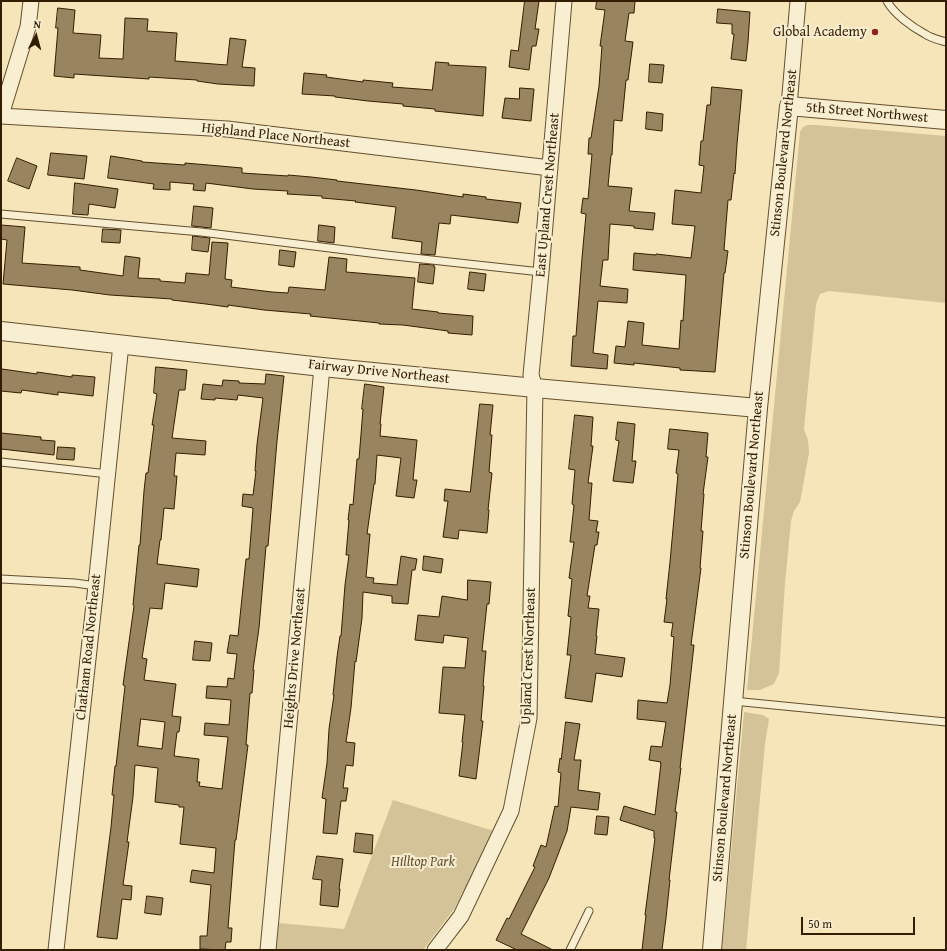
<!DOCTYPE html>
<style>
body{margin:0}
#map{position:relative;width:947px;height:951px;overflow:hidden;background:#f5e5b8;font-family:"Gentium Book Plus",serif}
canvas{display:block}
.frame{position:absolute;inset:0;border:2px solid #331d01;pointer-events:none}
.north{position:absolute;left:16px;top:16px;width:40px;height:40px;-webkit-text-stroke:3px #f8eed1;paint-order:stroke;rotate:6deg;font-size:11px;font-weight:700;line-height:16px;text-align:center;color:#331d01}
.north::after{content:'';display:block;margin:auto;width:14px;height:18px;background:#331d01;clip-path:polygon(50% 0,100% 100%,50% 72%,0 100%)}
.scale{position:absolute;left:801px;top:917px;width:114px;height:18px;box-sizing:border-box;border:2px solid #331d01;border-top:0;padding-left:5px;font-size:12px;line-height:14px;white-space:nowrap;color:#331d01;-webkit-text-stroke:3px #f8eed1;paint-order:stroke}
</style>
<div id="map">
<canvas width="947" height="951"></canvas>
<div class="frame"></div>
<div class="north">N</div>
<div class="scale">50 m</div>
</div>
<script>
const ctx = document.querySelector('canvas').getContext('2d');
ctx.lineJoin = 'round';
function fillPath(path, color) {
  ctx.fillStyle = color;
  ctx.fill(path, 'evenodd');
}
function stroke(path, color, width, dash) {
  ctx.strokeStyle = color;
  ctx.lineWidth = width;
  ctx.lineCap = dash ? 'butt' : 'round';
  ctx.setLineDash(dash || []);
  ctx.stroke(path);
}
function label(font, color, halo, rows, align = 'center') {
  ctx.font = font + ' "Gentium Book Plus",serif';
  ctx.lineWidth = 4;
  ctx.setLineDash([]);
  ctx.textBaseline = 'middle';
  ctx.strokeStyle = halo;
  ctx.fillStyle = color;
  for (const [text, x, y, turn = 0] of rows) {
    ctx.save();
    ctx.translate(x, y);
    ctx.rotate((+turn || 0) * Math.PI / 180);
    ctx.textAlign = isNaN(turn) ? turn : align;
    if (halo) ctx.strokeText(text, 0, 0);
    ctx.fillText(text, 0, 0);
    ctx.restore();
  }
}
fillPath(new Path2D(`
 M808 125H816L946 136V303L829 291 820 294 816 304 804 429 808 440 809 453 800 502 794 511 791 521 785 583 779 673 774 684 760 690H747L800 132 803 127Z
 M744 712 763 715 769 719 765 744 746 950H722Z
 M393 800 494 831 474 872 454 909 423 950H276L279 923 344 929Z`), '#d4c399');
const building = new Path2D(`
 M525 1H539L535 29H539L536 46H532L529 70 509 67 511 50 518 51Z
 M597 1H635L634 13H629L625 41 633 42 628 80H626L622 121 614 120 612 155H611L608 186 632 188 629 211 655 213 653 230 634 228V226L610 224 608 260H603L600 286 628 289 627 303 598 301 593 353 608 355 607 369 571 366 573 336H576L582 258 586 214 581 213 583 198 588 199 592 154H588L589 138H591L599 86 602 46H600L605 10 596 9Z
 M58 8 75 10 73 33 101 35 99 58 123 59 125 18 148 19 147 31 177 33 175 61 227 65 230 38 246 40 242 67 255 68 254 86 218 84 197 81V80L149 77V79L74 74V78L54 76 58 28H56Z
 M718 9 750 12 748 42 746 61 731 59 734 34H732V24L717 23Z
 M436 62 449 63 448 65 486 67 483 116 435 111V109L403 106V104L368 101 335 97V96L302 94 304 73 327 75 326 77 363 82V80L393 83 392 87 432 90Z
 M650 64 664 65 662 83 649 82Z
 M712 87 742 90 737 144 735 174 734 173 731 200H728L724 250 728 251 725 273H724L715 372 680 370V368L634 363V365L614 363 616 346 625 347 628 321 644 323 642 345 679 349 681 320 683 321 686 275 633 270 634 253 656 255V254L691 258 695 226 672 224 675 190 701 193 704 166 699 165 701 141H703L707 105H710Z
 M520 88 534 89 531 121 502 118 505 98 519 99Z
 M647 112 663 114 662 131 646 129Z
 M51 153 87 156 84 179 48 175Z
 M111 156 142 161V162L185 165V163L220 166 242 168V173L288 176V175L311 177 337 180V181L416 190 463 197V194L486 197V199L521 203 518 223 451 215 450 224 439 223 435 255 421 254 422 242 392 238 396 207 355 202 356 201 322 198V196L287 194 288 191 253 189 206 183 205 191 193 190 194 184 170 182V190L153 189 154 184 108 178Z
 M17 158 37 166 29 189 8 181Z
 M75 183 118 189 115 208 89 204 88 215 73 214Z
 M194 206 213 208 211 228 192 226Z
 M1 225 25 227 22 263 80 267V270L123 276 125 256 140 258 138 278 160 279V281L185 283 186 273 209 275 212 242 228 243 225 279 232 280 231 287 272 292 288 293 289 287 325 290 329 257 347 259 346 272 415 278 412 309 438 312V313L473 316 472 335 448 333V331L403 325 379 324V323L310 316 311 314 264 310 228 305V307L206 304 172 300V299L110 295 72 290 3 284 7 240 1 239Z
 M319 225 335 227 334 243 318 241Z
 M103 229 121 230 120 243 102 242Z
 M193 236 210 238 208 252 192 250Z
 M280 250 296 252 294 267 279 265Z
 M420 264 434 265V267H435L433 284 418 282Z
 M470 272 486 274 484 291 468 289Z
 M156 367 187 370 185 390H179L172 438 206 441 205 455 176 453 174 476H177L174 509 164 508 161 540H160L157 564 199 569 197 587 165 583 162 609 150 608 142 658 147 659 144 680 176 684 172 716 181 717 179 732H177L174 756 199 759 197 782H200L199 786 222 789 228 737 204 735 205 723 229 725 231 700 206 698 207 686 227 687 228 678 234 679 237 654 227 653 230 635 238 636 246 559H249L253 508 242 506 243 494 253 495 256 471H255L257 444 263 398 238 395 237 400 215 398V400L201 399 203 384 222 386 223 380 239 381V383L265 384 266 374 284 376 277 441 268 546H266L259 628 253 670H254L252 693H250L246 745H248L236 840H235L228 928H232L231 942H226L225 950 200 949V936H207L211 885 190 882 192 870 214 873 216 848 180 844 184 807H179V805L155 802 158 768 135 765 133 797 127 842H129L123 885 132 886 131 900 122 899 117 939 97 937 111 827 114 795H112L115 766H116L125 686 123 685 134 606 133 605 139 545H140L144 491 146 473H148L154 425H152L157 394 154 393ZM141 719 165 722 162 749 138 746Z
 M2 369 37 374V372L72 377V375L95 377 93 396 58 392V395L22 390 21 393 1 391Z
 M365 384 384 387 380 424H381L380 436 417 440 413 480H417L414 498 396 496 401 458 377 455 375 484H374L367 534H370L366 577 374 578 373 583 397 585 401 556 417 559 415 570H412L408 604 392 603V596L363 592 362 618 356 662 355 661 351 708 346 742 355 743 353 766 346 765 343 788H348L346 801H341L337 834 323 833 326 799 322 798 327 763 329 729 334 695H333L337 657 340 636H341L345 585 349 555H346L349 520H348L350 504 353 505 357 459H359L363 409H362Z
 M480 404 493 405 490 435H492L489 472 492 473 488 510H489L487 533 459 530 458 539 443 537 448 501H444L445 489 470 492Z
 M575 415 593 417 591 446H593L588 483H592L589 520 598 521 596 532H599L597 545H595L587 596H590L588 608 599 609 596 636H597L595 654 625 658 622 677 596 673 592 702 565 698 571 655H567L571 617 568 616 572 579 569 578 574 542H570L574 505 572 504 575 470 569 469Z
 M618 422 635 424 632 461H636L633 483 613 481 619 441 616 440Z
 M670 429 708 433 706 457H708L703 494H704L701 531H703L700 568H701L691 645H694L690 681 680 768H681L675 812H677L669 880H670L666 918 662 950H642L646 915H645L655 838H654V831L620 820 624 806 655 815 661 763H660L661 762 649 760 651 746 662 747 666 722 637 719 638 700 667 703 670 685 674 637 671 636 673 623 664 622 667 599H666L670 562 678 474 676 473 679 450 668 449Z
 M1 433 41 437V440L55 441 54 455 1 449Z
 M58 447 75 448 74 460 57 459Z
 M424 556 443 559 441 573 423 570Z
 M468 580 491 582 489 604H487L482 651H486L483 686H484L481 721H483L476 779 459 776 463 742H462L465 715 439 713 443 667 465 668 468 638 444 635 443 643 415 640 418 615 439 617 442 596 467 600Z
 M195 641 212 643 210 661 193 660Z
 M566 722 580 724 574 760H581L578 790 600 793 598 810 571 807 567 831 549 878 521 934 553 950H517L496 940 507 918 509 919 535 867 533 866 541 845 546 847 555 806 558 807 561 773 558 772 560 758 561 759Z
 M597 816 609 817 607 835 595 834Z
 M356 833 373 835 372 854 354 852Z
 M317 856 343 859 339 889H340L338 907 320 905 322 880 313 879Z
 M147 896 163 898 161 915 145 913Z`);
fillPath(building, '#988560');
stroke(building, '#331d01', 1);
const service = new Path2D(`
 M887 1C894 14 912 27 925 34 931 38 939 40 946 42
 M1 214 201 232 386 255 541 272
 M1 462 108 474
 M1 579 75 583 96 586
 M733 701 946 722
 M570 950 589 911`);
const minor = new Path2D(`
 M789 106 798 1
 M1 115 28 27 31 1
 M1 116 227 129 550 168
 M56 950 96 586 121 344
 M268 950 322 367
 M435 950 461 916 511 811 529 718 535 388 531 375 541 272 564 1`);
const tertiary = new Path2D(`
 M1 331 322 367 535 388 758 408
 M712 950 758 408 789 106 946 120`);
stroke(service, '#644f2f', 9);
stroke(minor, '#644f2f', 17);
stroke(tertiary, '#644f2f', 20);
stroke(service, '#f8eed1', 7);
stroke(minor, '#f8eed1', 15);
stroke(tertiary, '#f8eed1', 18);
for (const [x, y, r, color] of [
 [875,32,4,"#8f2418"]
]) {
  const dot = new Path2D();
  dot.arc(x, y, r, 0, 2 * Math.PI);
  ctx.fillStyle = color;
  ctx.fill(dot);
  stroke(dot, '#f8eed1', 1.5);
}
label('14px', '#331d01', '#f8eed1', [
 ["Global Academy",867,32]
], 'right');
label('14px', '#331d01', '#f8eed1', [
 ["5th Street Northwest",867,113,5],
 ["Highland Place Northeast",276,136,6],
 ["Stinson Boulevard Northeast",784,153,-84],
 ["East Upland Crest Northeast",548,195,-85],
 ["Fairway Drive Northeast",379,372,6],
 ["Stinson Boulevard Northeast",752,475,-85],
 ["Chatham Road Northeast",89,647,-84],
 ["Upland Crest Northeast",529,656,-88],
 ["Heights Drive Northeast",295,658,-85],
 ["Stinson Boulevard Northeast",725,798,-85]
]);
label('italic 14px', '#634f2f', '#f8eed1', [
 ["Hilltop Park",423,862]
]);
</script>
